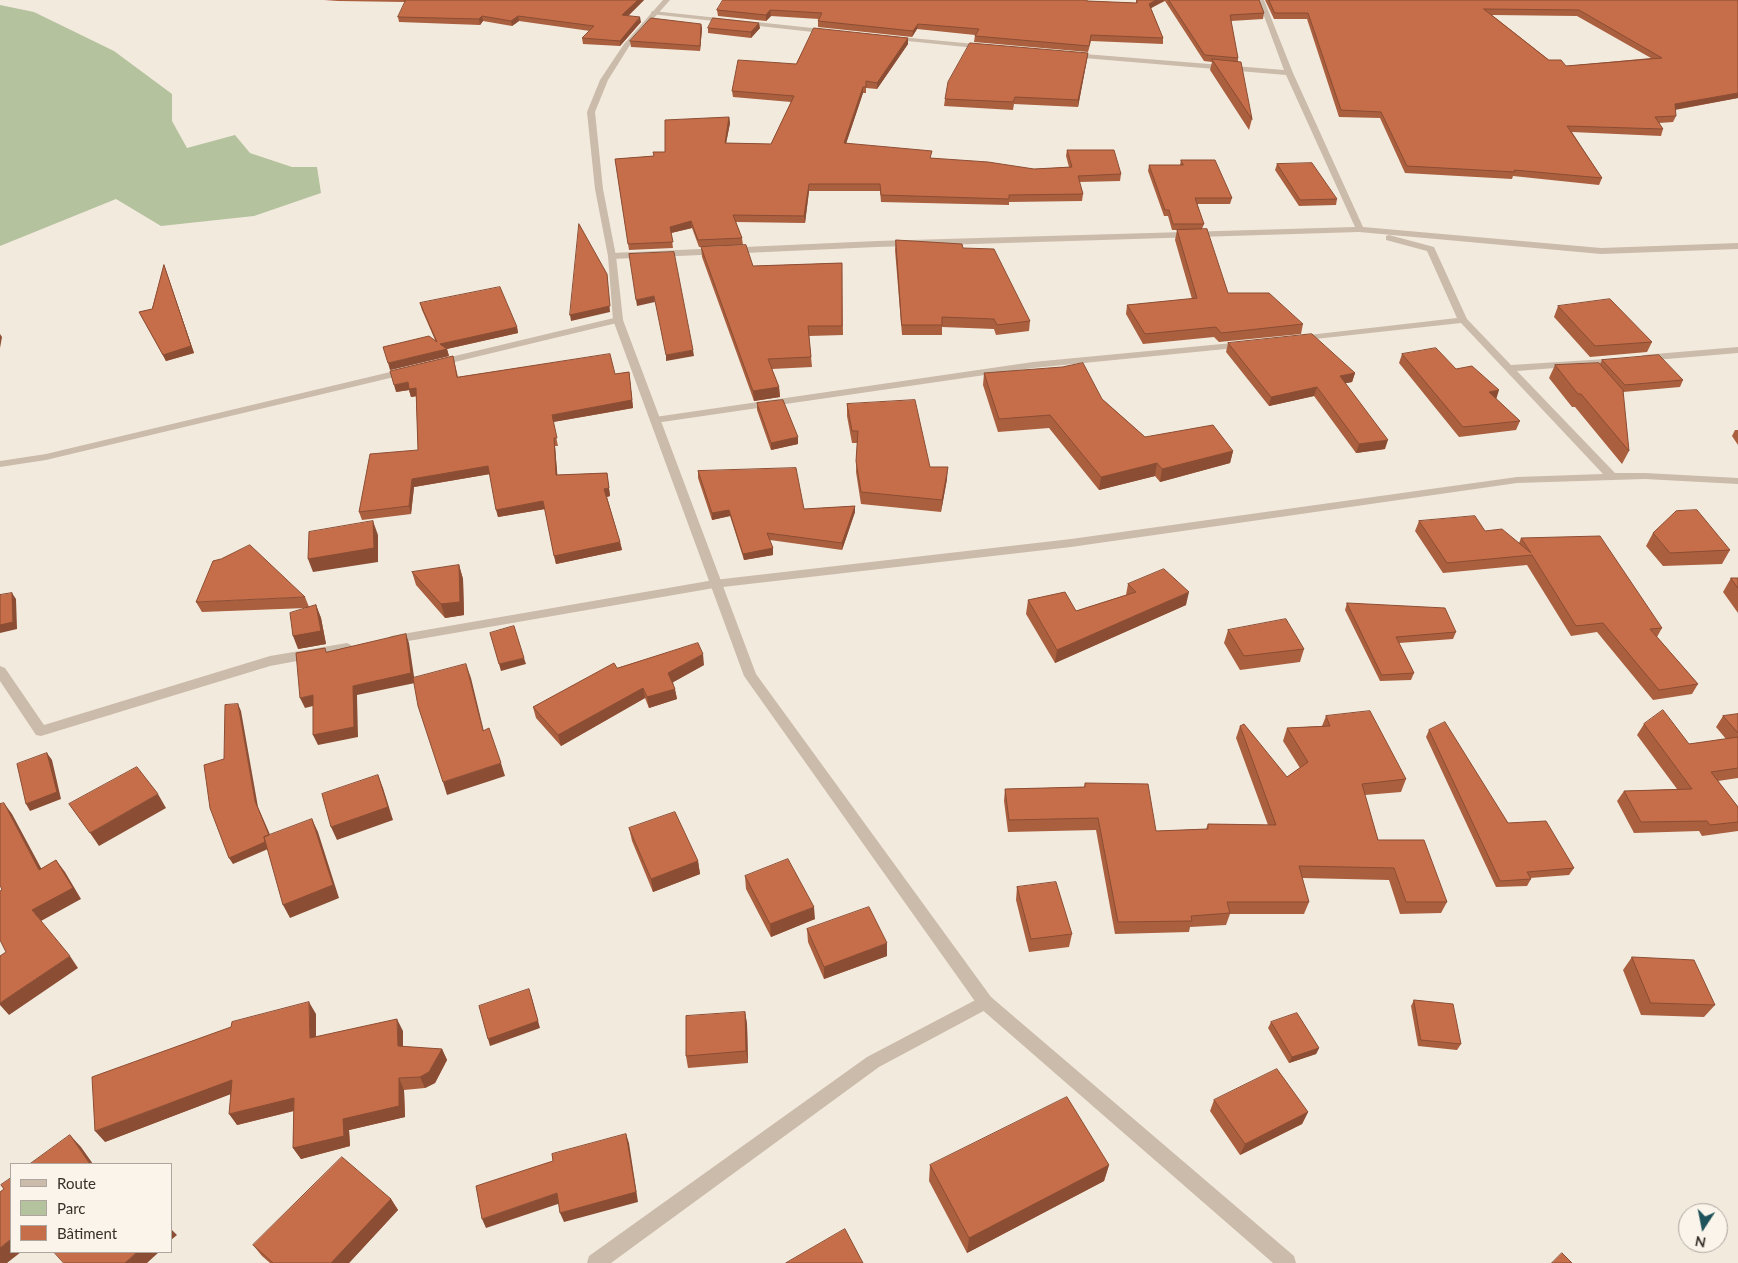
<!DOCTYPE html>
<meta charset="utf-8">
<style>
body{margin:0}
#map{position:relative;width:1738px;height:1263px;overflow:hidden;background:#f3eade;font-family:Lato,sans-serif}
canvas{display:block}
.legend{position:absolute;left:10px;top:1163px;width:162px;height:90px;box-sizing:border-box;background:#faf4eb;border:1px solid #ada59e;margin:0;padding:6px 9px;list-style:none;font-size:15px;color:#392f2a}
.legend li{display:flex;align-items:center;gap:10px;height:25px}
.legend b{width:25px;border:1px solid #ada59e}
.north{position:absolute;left:1678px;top:1203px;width:50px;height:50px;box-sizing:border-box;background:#faf4eb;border:1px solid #ada59e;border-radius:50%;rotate:191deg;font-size:14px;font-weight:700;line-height:20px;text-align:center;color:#392f2a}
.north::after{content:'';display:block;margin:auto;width:18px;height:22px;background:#1f535b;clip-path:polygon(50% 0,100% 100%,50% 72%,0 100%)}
</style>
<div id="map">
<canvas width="1738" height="1263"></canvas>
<ul class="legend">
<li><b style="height:6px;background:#cbbbaa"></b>Route</li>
<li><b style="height:14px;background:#b4c29e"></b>Parc</li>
<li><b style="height:14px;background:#c66e49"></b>Bâtiment</li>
</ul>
<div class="north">N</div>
</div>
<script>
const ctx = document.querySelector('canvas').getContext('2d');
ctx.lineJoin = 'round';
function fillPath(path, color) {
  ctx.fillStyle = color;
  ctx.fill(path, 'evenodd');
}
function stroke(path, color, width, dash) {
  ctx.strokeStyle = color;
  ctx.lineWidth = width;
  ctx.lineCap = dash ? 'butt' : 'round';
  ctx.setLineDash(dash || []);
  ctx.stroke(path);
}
fillPath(new Path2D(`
 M0 5 34 12 114 51 172 94V121L187 148 235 135 250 153 292 167H317L321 193 254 216 161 226 116 199 0 246Z`), '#b4c29e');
fillPath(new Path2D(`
 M1258 0H1264L1293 73 1363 227 1601 248 1738 243V249L1601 254 1359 232 877 247 612 259 608 256 612 253 877 241 1355 227 1286 75 1072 57 1068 55 1072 53 1284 70Z
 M653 11 831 30 834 32 831 34 651 14V12Z
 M890 36 985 45 989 47 985 49 888 39 887 38Z
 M1389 235 1434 247 1467 319 1511 365 1622 358 1623 360 1618 363 1517 371 1615 473H1645L1738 478V484L1645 479 1517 483 1071 547 714 588 391 644 385 640 391 636 714 580 1071 539 1517 477 1603 474 1461 323 1297 341V337L1300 336 1457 318 1427 251 1386 240V236Z
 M618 317 621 318V322L438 366 433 363 438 360Z
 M1243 342 1248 345 1246 347 1033 368 655 423 650 420 655 417 1033 362Z
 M1738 347V353L1643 361 1638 358 1643 355Z
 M407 368 411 369V373L46 460 0 467V461L46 454Z
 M347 643 351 645 353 648 351 651 270 666 41 736 36 735 0 681V666L5 668 44 725 270 656Z
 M985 995 991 997 993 1002 991 1007 879 1067 611 1263H587L589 1256 867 1057Z`), '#cbbbaa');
fillPath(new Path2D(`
 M663 0H670L630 45 608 80 595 112 603 189 616 256 623 320 756 674 991 997 1294 1256 1296 1263H1273L979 1007 744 676 613 320 608 256 595 189 587 112 600 80 624 44Z`), '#cbbbaa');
fillPath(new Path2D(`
 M324 0H644L628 16 641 22 620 46 583 44 582 38 590 31 519 21 512 26 483 21 480 25 399 22 398 17 406 2 338 1Z
 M1136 0H1259L1264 13 1263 19 1231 21 1238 58V62L1252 119 1249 130 1210 70 1212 62 1204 61 1165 1 1151 8 1163 38V44L1091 41 1088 52 974 42 975 35 917 29 912 37 818 27V21L819 19 771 16 766 21 718 16 717 10 1087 1 1136 3Z
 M1265 0H1738V98L1675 110 1676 116 1673 122 1659 123 1663 129 1661 136 1572 132 1602 178 1599 185 1513 176 1512 179 1405 173 1380 118 1339 117 1307 19H1274ZM1492 15 1577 16 1651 58 1566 66 1549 60Z
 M701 24 702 29 700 51 631 47 630 41Z
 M708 28H760L751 38 708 33Z
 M908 38V44L877 89 866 88V93H863L846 143 931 158 1034 169 1069 167 1066 156 1067 150 1121 174 1120 181 1079 182 1083 194 1082 201 1009 202V205L881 202 880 191H809L805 223 736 222 742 238 743 245 699 247 692 228 671 233 673 248 629 250 615 159 654 156 665 152 729 117 730 123 726 143 771 144 791 102 733 97 732 91 796 64Z
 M1088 53 1078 107 1014 104 1013 110 944 106 945 99Z
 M1181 160 1232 198 1230 204H1197L1204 224 1202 229 1228 293 1303 324 1301 334 1219 342 1214 337 1143 344 1126 314 1127 305 1192 299 1175 240 1177 230H1172L1168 216H1164L1148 171 1149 165H1180Z
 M1277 164 1337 199 1336 205 1299 206 1275 170Z
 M896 240 963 248 1030 321 1029 331 996 335 994 329 942 327V335H902L895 250Z
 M701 247 753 266 842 263 843 335 809 336 812 367 772 369 779 387 780 397 754 401 702 257Z
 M164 265 194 353 166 361 139 312 152 309Z
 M420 303 517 327 518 333 447 349 449 356 390 370 435 340 422 310Z
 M1558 306 1652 342 1647 352 1590 357 1554 317Z
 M1228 343 1355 373 1352 382 1345 383 1385 449 1356 453 1314 396 1269 406 1226 352Z
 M1402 354 1456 369 1496 399 1520 421 1516 430 1459 437 1399 363Z
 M453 356 458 377 615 374 629 372 633 408 553 422 558 446H555L557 475 607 473 610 496 607 497 620 542 622 550 556 564 545 509 498 517 490 474 414 487 411 514 362 520 359 512 418 450 416 396 411 397 409 390 396 392Z
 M1602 360 1683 380 1680 387 1623 392 1629 451 1622 464 1575 407H1572L1549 378 1555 365 1600 364Z
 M984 373 1102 399 1145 437 1233 451 1230 463 1160 482 1155 476 1099 490 1049 428 998 432 983 385Z
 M757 403 798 444 771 450 757 410Z
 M847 404 930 467 947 479 941 512 861 504 856 472 857 443H852L847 416Z
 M1735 430H1738V445L1732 436Z
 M698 471 804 509 855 506V512L842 550 770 540 773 548V555L744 560 730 516 712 520 698 478Z
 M1419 521 1485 531 1519 543 1521 538 1662 628 1657 637 1698 684 1692 694 1653 700 1597 632 1571 636 1527 565 1443 573 1415 531Z
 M1653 533 1730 550 1722 564 1663 566 1646 546Z
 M459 565 463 579 464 615 445 618 416 585 412 572Z
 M1731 578H1738V613L1723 592Z
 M1128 584 1186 605 1055 663 1026 614 1028 600 1076 611 1126 595Z
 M305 597 309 607 316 605 321 618 326 644 298 649 306 608 202 612 196 602Z
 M1347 603 1456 632 1453 639 1399 643 1414 673 1411 680 1380 681 1345 610Z
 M1228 630 1304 649 1300 662 1240 670 1224 643Z
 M704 665 673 682 677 699 649 708 645 698 561 746 536 718 533 707 617 668Z
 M1738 714V778L1718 781 1738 807V831L1702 836 1699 831 1634 833 1617 801 1624 791 1677 789 1637 735 1644 724 1689 744 1726 739 1716 727 1723 716Z
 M1326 716 1406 779 1401 792 1365 795 1378 840 1447 902 1441 913 1400 914 1389 880 1302 878 1309 902 1304 914H1230L1226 925 1190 927 1189 932 1115 934 1096 830 1008 832 1004 801 1005 789 1084 787 1085 783 1156 831 1206 829 1208 824 1268 825 1236 738 1240 726 1287 777 1300 768 1283 741 1287 728 1322 726Z
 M1429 730 1508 823 1574 868 1569 875 1530 878 1531 879 1527 886 1496 887 1426 737Z
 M629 828 698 861 700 874 653 892 632 841Z
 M745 876 815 919 771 937 746 889Z
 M1017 887 1072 934 1069 947 1029 952 1016 900Z
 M807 929 887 956 824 979 808 942Z
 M1632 957 1715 1005 1704 1017 1641 1015 1623 970Z
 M1414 1000 1461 1044 1457 1050 1418 1046 1411 1006Z
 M745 1012 747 1024 748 1063 688 1068 686 1056Z
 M316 1014V1037L403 1031V1047L442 1049 447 1060 435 1083 425 1088 404 1090 405 1117 349 1130 350 1146 301 1159 293 1148 294 1111 237 1125 230 1094 105 1142Z
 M1271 1022 1319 1048 1316 1054 1289 1063 1268 1028Z
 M1214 1100 1308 1112 1302 1124 1240 1155 1210 1111Z
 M930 1165H1109L1104 1181 967 1253 929 1181Z
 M391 1199 398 1210 349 1263H270L262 1256 253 1245Z`), '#aa5f3f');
fillPath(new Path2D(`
 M638 0H644L623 21 622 15Z
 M1156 0H1165L1148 10 1149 4Z
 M770 10 771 16 766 21V15Z
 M482 16 483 21 480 25 479 19Z
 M518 16 519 21 512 26 511 21Z
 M640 17 641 22 620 46V41Z
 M759 23 760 28 751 38V32Z
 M701 24 702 29 700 51V46Z
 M918 24 917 29 912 37 913 31Z
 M908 38V44L877 89V83Z
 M1088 53 1087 60 1078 107V100Z
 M863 87V93L844 150V143Z
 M1738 93V98L1672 110 1675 104Z
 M729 117 730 123 725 149V143Z
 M809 184V191L805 223 804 216Z
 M691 221 692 228 671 233 670 227Z
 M164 265 194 353 166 361 163 355Z
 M607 274 610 312 571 321 570 315Z
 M654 296 655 302 637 306 636 300Z
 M517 327 518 333 442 350 440 344Z
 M0 334 2 337 0 348Z
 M447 349 449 356 390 370 388 363Z
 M693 350 694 356 666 361V355Z
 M629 372 633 408 553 422 552 415Z
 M1355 373 1352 382 1337 385 1340 376Z
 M408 382 416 388 418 396 411 397 409 390 396 392 394 385Z
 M779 387 780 397 754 401 753 391Z
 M1317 387 1314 396 1269 406 1271 397Z
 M1499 390 1496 400 1489 392Z
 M798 437V444L771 450V443Z
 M554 438 555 446 558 482 556 475Z
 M1388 440 1385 449 1356 453 1359 444Z
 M1233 451 1230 463 1160 482 1162 469Z
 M1157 463 1155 476 1099 490 1101 477Z
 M488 466 490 474 414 487 411 514 409 506 412 479Z
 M948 467 947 479 941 512 942 500Z
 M607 473 610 496 606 497 604 489Z
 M543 501 545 509 498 517 496 510Z
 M855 506V512L842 550V543Z
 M729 510 730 516 712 520V513Z
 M373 521 378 535V562L313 572 308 559Z
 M620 542 622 550 556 564 554 556Z
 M773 548V555L744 560 743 554Z
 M459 565 463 579 464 615 445 618 441 604Z
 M1189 592 1186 605 1055 663 1057 650Z
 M12 593 16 599 17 629 0 633V625Z
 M316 605 321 618 326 644 298 649 293 636Z
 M406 634 409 643 415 683 357 695 358 737 318 745 313 735 353 686Z
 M703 654 704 665 670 684 668 673Z
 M524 658 526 664 501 671 499 664Z
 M466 664 471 678 487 744 483 731Z
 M643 688 645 698 561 746 558 735Z
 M675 689 677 699 649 708 647 697Z
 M313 695 317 705 305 708 300 698Z
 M238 704 241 711 258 807 275 846 233 864 229 858 255 801Z
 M47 753 52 760 61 799 30 811 26 804Z
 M501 763 505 776 447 795 443 782Z
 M378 775 383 788 393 820 337 840 331 827Z
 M158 794 166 808 99 846 90 833Z
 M4 803 12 814 48 881 39 870Z
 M312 819 318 832 339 898 290 918 283 905Z
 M56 860 65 872 81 899 41 921 32 910Z
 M698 861 700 874 653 892 651 879Z
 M814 907 815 919 771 937 770 924Z
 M887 943V956L824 979V967Z
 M70 956 78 968 9 1015 0 1005V1003Z
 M531 995 540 1028 490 1046 488 1039Z
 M309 1002 316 1014V1050L310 1038Z
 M745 1012 747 1024 748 1063 746 1051Z
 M397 1019 403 1031V1058L398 1046Z
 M1319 1048 1316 1054 1289 1063 1292 1057Z
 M442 1049 447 1060 435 1083 425 1088 420 1077Z
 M399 1078 404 1090 405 1117 349 1130 350 1146 301 1159 293 1148 343 1119Z
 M232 1080 239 1091 105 1142 95 1131Z
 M294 1098 301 1109 237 1125 229 1114Z
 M1308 1112 1302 1124 1240 1155 1245 1144Z
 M626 1134 629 1143 638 1202 564 1222 560 1213Z
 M70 1135 81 1147 93 1164H90Z
 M1109 1165 1104 1181 967 1253 969 1238Z
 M557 1193 561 1203 486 1228 482 1219Z
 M391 1199 398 1210 349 1263H331Z
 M171 1229 177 1235 171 1240Z
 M11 1239V1252H21L7 1263H0V1248Z
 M137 1252H159L147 1263H125Z`), '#8b4d33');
const building = new Path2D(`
 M406 0H638L622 15 640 17 620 41 582 38 594 26 518 16 511 21 482 16 479 19 398 17Z
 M723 0H1087V1L1137 3V0H1156L1149 4 1163 38 1091 35 1089 46 975 36 979 29 918 24 913 31 818 21 822 13 770 10 766 15 717 10Z
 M1169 0H1259L1264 13 1230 15 1238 58 1205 55Z
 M1269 0H1738V93L1675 104 1676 116 1655 117 1663 129 1567 126 1602 178 1514 170 1515 172 1407 166 1381 112 1341 110 1308 13H1275ZM1484 9 1579 10 1662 58 1566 66 1561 60H1549Z
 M651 18 701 24 700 46 630 41Z
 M713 18 759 23 751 32 708 28Z
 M814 28 908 38 877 83 866 81V87H863L844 143 932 151 930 158 988 162 1034 169 1072 167 1067 150H1114L1121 174 1078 176 1083 194 1009 195V199L881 195 880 184H809L804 216 733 215 742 238 698 240 691 221 670 227 673 242 628 244 615 159 654 156 653 152H665V120L729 117 725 143 771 144 794 96 732 91 738 60 796 64Z
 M970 43 1088 53 1078 100 1015 97 1013 102 945 99 948 82Z
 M1212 59 1241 62 1252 119Z
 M1181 160H1215L1232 198H1195L1204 224H1173L1169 210H1165L1149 165H1183Z
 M1312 163 1337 199 1300 200 1277 164Z
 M579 224 607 274 610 306 570 315Z
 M1207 229 1228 293H1269L1303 324 1221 333 1216 327 1145 334 1127 305 1197 298 1177 230Z
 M896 240 962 244 963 248 994 249 1030 321 997 325 994 319 942 317V325H902Z
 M746 245 753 266 842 263V326H808L811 357 768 359 779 387 753 391 701 247Z
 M674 252 693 350 666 355 654 296 636 300 629 254Z
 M164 265 191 346 163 355 139 312 152 309Z
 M500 287 517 327 440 344 447 349 388 363 383 347 429 336 437 342 420 303Z
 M1610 299 1652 342 1595 346 1558 306Z
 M1312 334 1355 373 1340 376 1388 440 1359 444 1317 387 1271 397 1228 343Z
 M1436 348 1456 369 1472 366 1499 390 1489 392 1520 421 1463 427 1402 354Z
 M610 354 615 374 629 372 632 400 552 415 557 438H554L556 475 607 473 609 488 604 489 620 542 554 556 543 501 496 510 488 466 412 479 409 506 359 512 370 454 418 450 416 388 409 389 408 382 394 385 390 371 453 356 457 377Z
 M1659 355 1683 380 1625 385 1602 360Z
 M1083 363 1102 399 1145 437 1213 425 1233 451 1162 469 1157 463 1101 477 1050 415 999 419 984 373 1062 367Z
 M1599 363 1623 390 1629 451 1581 394H1578L1555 365Z
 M783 400 798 437 771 443 757 403Z
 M915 400 930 467H948L942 500 861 492 856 461 858 431H852L847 404Z
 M796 468 804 509 855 506 842 543 767 533 773 548 743 554 729 510 712 513 698 471Z
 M1697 510 1730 550 1670 553 1653 533 1676 511Z
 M1475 516 1485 531 1502 529 1531 553 1521 538 1600 536 1662 628 1650 629 1698 684 1659 690 1603 623 1576 626 1532 555 1447 563 1419 521Z
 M373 521 374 548 308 559 309 532Z
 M250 545 305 597 196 602 213 561 221 559Z
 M459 565 460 602 441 604 412 572Z
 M1164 569 1189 592 1057 650 1028 600 1065 592 1076 611 1136 592 1128 584Z
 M1731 578H1738V588Z
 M12 593 13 622 0 625V595Z
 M1347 603 1445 608 1456 632 1396 637 1414 673 1382 675Z
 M316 605 321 631 293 636 290 613Z
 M1286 619 1304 649 1244 656 1228 630Z
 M514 626 524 658 499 664 490 633Z
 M406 634 411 673 353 686 354 727 313 735V695L300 698 296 653 325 648 326 652Z
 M698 643 703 654 668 673 675 689 647 697 643 688 558 735 533 707 614 663 617 668Z
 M466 664 483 731 489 728 501 763 443 782 418 706 413 678Z
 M238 704 255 801 269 835 264 837 265 842 229 858 210 808 204 765 224 759 225 705Z
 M1663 710 1689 744 1738 737V768L1711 772 1738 807V822L1710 825 1707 821 1641 822 1624 791 1692 789 1644 724Z
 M1370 711 1406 779 1362 784 1378 840H1424L1447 902H1406L1394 868 1299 866 1309 902H1227L1230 913 1191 916 1192 921 1118 922 1098 818 1009 820 1005 789 1085 787V783L1148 784 1156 831 1208 829V824L1276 825 1240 726 1244 724 1287 777 1308 762 1287 728 1330 726 1326 716Z
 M1738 714V733L1723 716Z
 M1445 722 1508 823 1546 821 1574 868 1527 872 1531 879 1500 881 1429 730Z
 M47 753 57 792 26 804 17 764Z
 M137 767 158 794 90 833 69 804Z
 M378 775 388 807 331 827 322 794Z
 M4 803 39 870 56 860 73 888 32 910 70 956 0 1003V956L6 952 0 940V891L2 890 0 885V804Z
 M675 812 698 861 651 879 629 828Z
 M312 819 333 885 283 905 264 837Z
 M788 859 814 907 770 924 745 876Z
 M1056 882 1072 934 1031 939 1017 887Z
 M869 907 887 943 824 967 807 929Z
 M1632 957 1694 960 1715 1005 1651 1003Z
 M529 989 538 1021 488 1039 479 1006Z
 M1414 1000 1453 1004 1461 1044 1421 1040Z
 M309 1002 310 1038 397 1019 398 1046 442 1049 429 1072 420 1077 399 1078V1106L343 1119 344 1136 293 1148 294 1098 229 1114 232 1080 95 1131 92 1077 231 1027 232 1022Z
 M745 1012 746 1051 686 1056V1016Z
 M1297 1013 1319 1048 1292 1057 1271 1022Z
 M1277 1069 1308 1112 1245 1144 1214 1100Z
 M1067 1097 1109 1165 969 1238 930 1165Z
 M626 1134 636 1192 560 1213 557 1193 482 1219 476 1186 553 1161 552 1154Z
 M70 1135 90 1164H30Z
 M342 1157 391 1199 331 1263H273L253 1245Z
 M11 1178V1239L0 1248V1192L4 1189 1 1185Z
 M845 1229 863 1263H786Z
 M54 1252H137L125 1263H64Z
 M1562 1253 1572 1263H1552Z`);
fillPath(building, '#c66e49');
stroke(building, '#8b4d33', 1);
</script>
